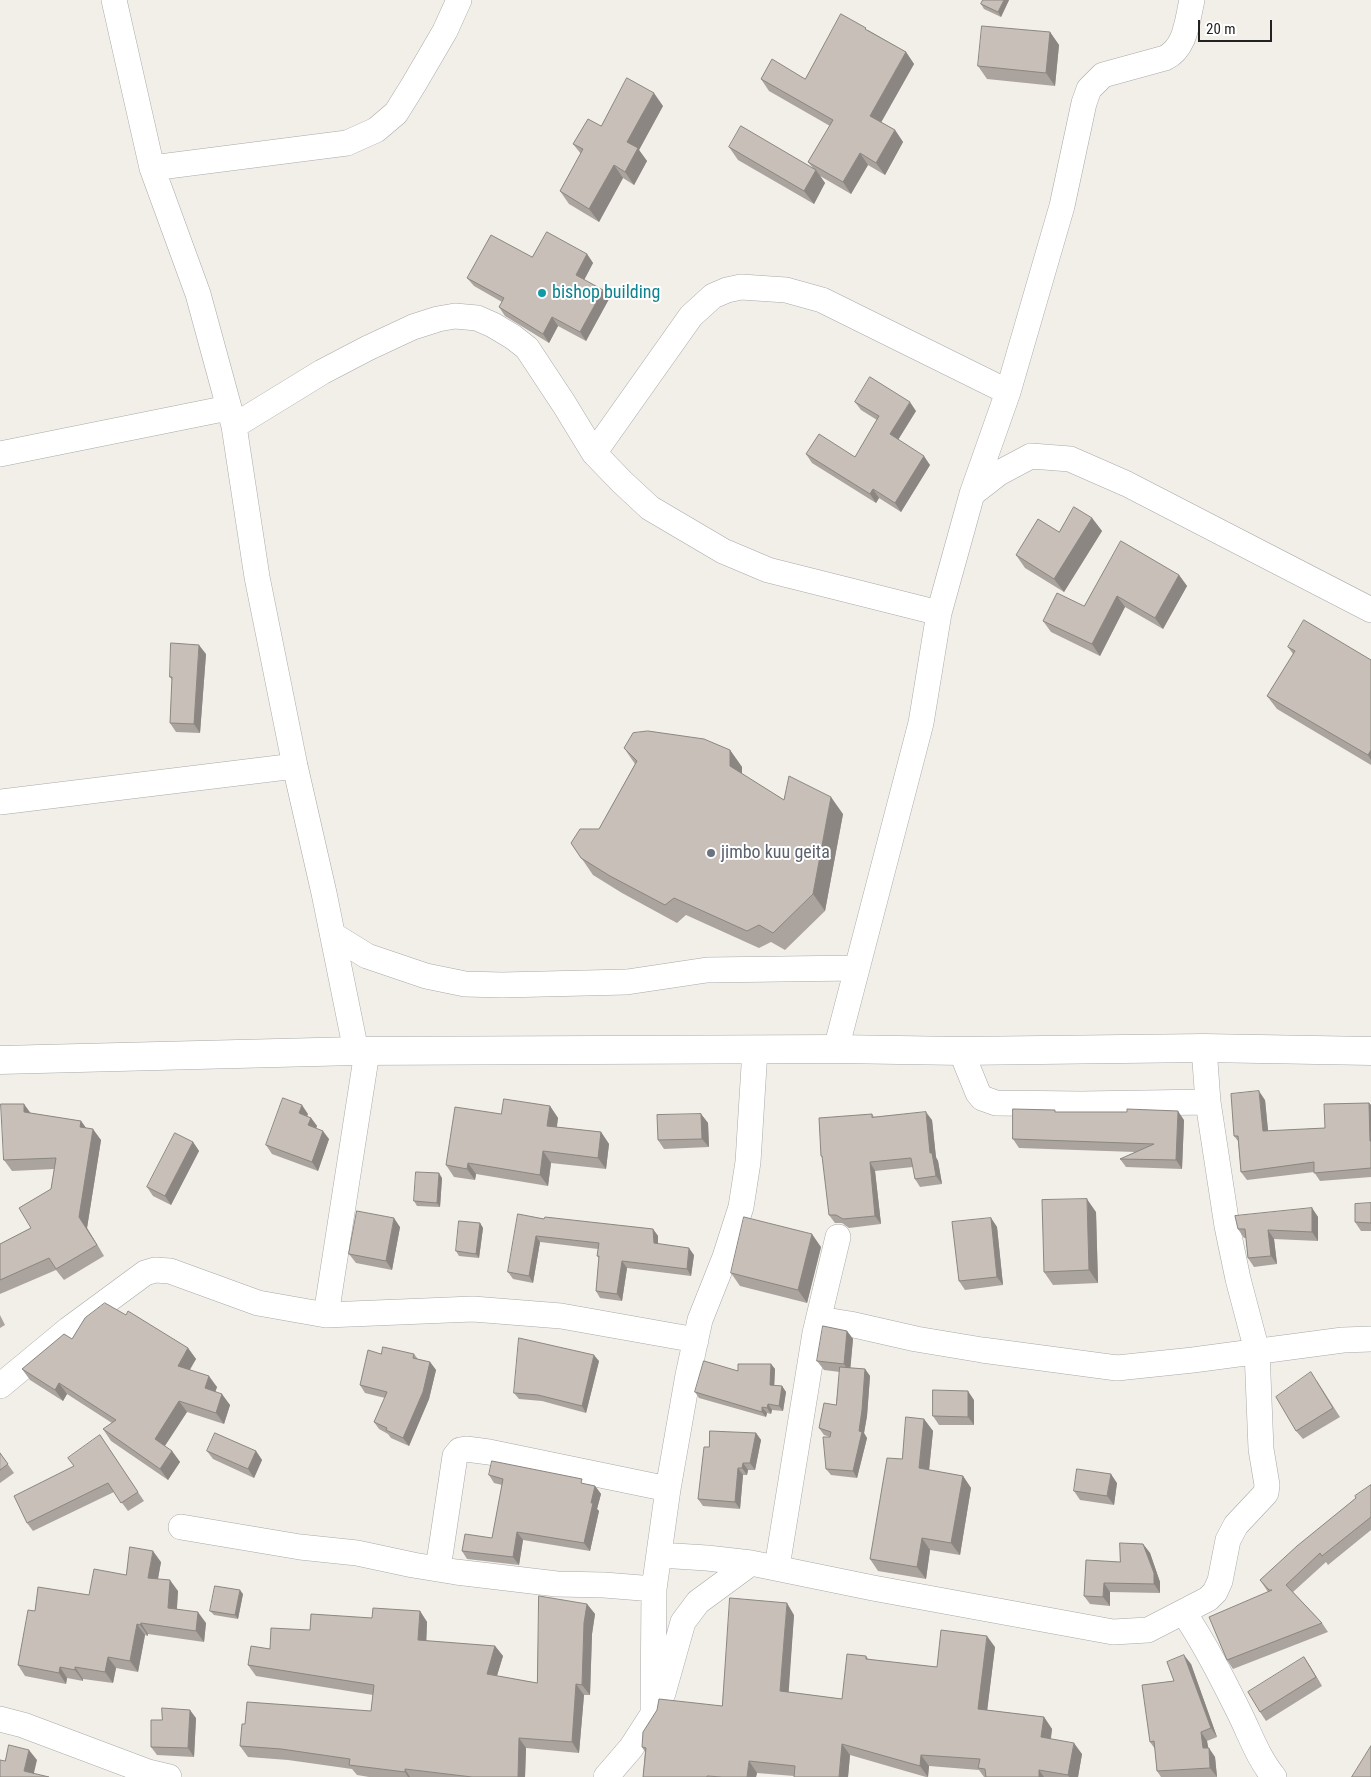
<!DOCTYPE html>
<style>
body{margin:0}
#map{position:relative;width:1371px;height:1777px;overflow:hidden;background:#f2efe9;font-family:"Roboto Condensed",sans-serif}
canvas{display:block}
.scale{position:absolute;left:1198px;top:20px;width:74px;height:22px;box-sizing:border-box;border:2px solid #222;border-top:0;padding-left:6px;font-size:15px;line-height:18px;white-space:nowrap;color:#222;-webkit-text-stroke:4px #fff;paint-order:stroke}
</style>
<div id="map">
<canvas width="1371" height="1777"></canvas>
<div class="scale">20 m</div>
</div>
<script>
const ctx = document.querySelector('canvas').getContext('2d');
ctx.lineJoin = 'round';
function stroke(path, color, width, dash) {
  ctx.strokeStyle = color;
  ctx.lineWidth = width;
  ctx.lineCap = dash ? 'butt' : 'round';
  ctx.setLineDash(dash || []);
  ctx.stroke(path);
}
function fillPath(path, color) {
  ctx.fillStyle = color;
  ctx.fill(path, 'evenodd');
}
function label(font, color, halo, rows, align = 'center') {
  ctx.font = font + ' "Roboto Condensed",sans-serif';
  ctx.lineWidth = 4;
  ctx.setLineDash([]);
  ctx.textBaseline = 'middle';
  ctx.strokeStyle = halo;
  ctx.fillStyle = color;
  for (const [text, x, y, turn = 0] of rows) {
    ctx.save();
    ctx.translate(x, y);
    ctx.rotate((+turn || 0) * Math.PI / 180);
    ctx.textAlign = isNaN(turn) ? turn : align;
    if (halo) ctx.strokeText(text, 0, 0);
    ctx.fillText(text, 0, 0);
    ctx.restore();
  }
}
const minor = new Path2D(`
 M114 0 152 168 198 294 234 426 257 577 295 766 324 893 356 1051
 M152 168 347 143 376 130 396 113 414 84 445 31 459 0
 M234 426 322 372 368 348 413 327 438 319 455 316 477 318 493 325 513 337 527 348 564 404 594 453 622 482 650 508 723 551 768 570 939 613
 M594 453 691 316 713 296 727 290 741 287 786 290 822 300 1008 392
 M0 454 228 408
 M972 494 999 473 1031 456 1070 459 1127 484 1371 610
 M0 802 295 766
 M333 935 367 956 426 976 465 984 502 985 627 982 707 970 857 968
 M836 1049 921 723 939 613 972 494 1008 392 1062 206 1084 103 1089 89 1103 75 1165 58C1186 48 1187 21 1192 0
 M961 1051 978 1093 982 1098 996 1103 1081 1104 1208 1102
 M326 1315 367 1052
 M819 1319 850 1324 916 1339 982 1350 1117 1368 1193 1360 1343 1340 1371 1339
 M0 1386 69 1329 145 1273 155 1270 170 1271 258 1303 326 1315 473 1309 561 1316 696 1340
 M181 1527 300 1547 357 1553 413 1565 456 1572 557 1584 604 1585 654 1589
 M659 1555 707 1558 751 1563 873 1588 1113 1632 1148 1630 1208 1599 1215 1592 1220 1581 1228 1540 1236 1525 1266 1493 1267 1485 1261 1449 1257 1351 1238 1279 1227 1226 1208 1102 1204 1048
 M777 1567 815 1333 838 1237
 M438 1569 455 1456 460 1450 466 1449 489 1452 668 1489
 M1184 1613C1205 1644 1222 1678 1239 1712 1250 1734 1258 1758 1274 1777
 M663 1693 683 1622 698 1602 751 1563
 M0 1719 23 1725 148 1772 169 1777
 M606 1777 631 1748 653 1714 654 1589 668 1489 688 1375 700 1320 725 1257 741 1207 748 1162 755 1050`);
const tertiary = new Path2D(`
 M0 1060 356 1051 836 1049 961 1051 1204 1048 1371 1051`);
stroke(minor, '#a9a9a9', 26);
stroke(tertiary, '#a9a9a9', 29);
stroke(minor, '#fff', 25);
stroke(tertiary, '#fff', 28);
fillPath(new Path2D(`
 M983 0H1009L1001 17 984 9 981 4Z
 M868 30 906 52 914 64 881 122 895 130 903 142 885 175 868 165 851 194 820 176 825 183 814 204 738 160 729 147 813 168 808 162 830 126 769 91 761 79H805Z
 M1050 32 1059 45 1055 86 987 79 978 66Z
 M663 106 639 150 647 161 634 185 623 178 599 222 569 204 560 191 581 154 573 144 601 126Z
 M587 254 593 263 584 280 603 290 609 299 586 341 558 326 549 343 505 316 499 307 502 302 474 286 467 278 532 257Z
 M855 402 916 411 898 440 930 465 901 512 879 498 876 503 812 463 806 454 855 457 877 420 861 410Z
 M1092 518 1102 531 1064 592 1025 568 1016 555 1059 532Z
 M1179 575 1187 586 1163 629 1125 607 1100 656 1051 632 1043 621 1084 606Z
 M1288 647 1371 660V765L1277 709 1267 696 1293 654Z
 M206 654 200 733 176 732 170 723 172 680 170 677Z
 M624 748 730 750 742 767V774L784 800 843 814 825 911 785 950 771 942 759 948 686 915 677 923 622 893 593 875 571 843 599 829 635 764Z
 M1265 1100 1268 1131 1325 1128 1369 1103 1371 1105V1177L1320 1181 1314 1172 1247 1180 1241 1172 1238 1141 1234 1136Z
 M550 1106 558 1118 557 1127 601 1132 609 1144 606 1169 551 1163 548 1186 476 1174 475 1180 454 1177 446 1165 501 1114Z
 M1056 1112 1184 1120 1182 1169 1126 1167 1120 1159 1135 1152 1019 1148 1013 1139Z
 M30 1113 81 1121 86 1128 101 1140 87 1228 104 1256 64 1280 56 1270 0 1294V1244L31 1228 51 1189 54 1169 12 1171 4 1160Z
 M308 1114 307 1116 311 1118 317 1126 316 1128 329 1139 318 1171 272 1154 266 1145Z
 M701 1114 708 1123 709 1147 664 1149 658 1140Z
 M872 1114 874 1117 932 1120 936 1158 938 1161 942 1184 920 1187 915 1179 913 1167 875 1171 881 1224 849 1228 842 1223H835L829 1215 823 1158 821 1156Z
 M193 1142 199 1151 171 1205 153 1196 147 1187Z
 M442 1178 440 1207 417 1206 414 1201Z
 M1371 1203V1231H1361L1355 1222Z
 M1312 1208 1318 1217V1241L1274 1239 1277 1264 1254 1267 1248 1258 1246 1238H1244L1238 1229Z
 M1096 1212 1098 1283 1053 1285 1044 1272Z
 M991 1218 997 1227 1003 1285 965 1290 959 1281Z
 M544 1219 653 1229 658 1236V1244L694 1255 691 1276 627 1268 622 1301 600 1298 596 1291 599 1258 597 1256 598 1249 540 1242 533 1283 513 1279 508 1272Z
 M480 1223 483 1228 479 1258 459 1256 456 1251Z
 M400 1227 392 1270 356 1263 349 1254Z
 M821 1247 807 1303 740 1286 731 1273Z
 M0 1315 5 1325 0 1328Z
 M126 1315 188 1348 196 1359 190 1370 217 1387 215 1391 230 1405 224 1424 187 1412 165 1446 172 1451 180 1462 168 1480 111 1441 103 1429 112 1423 67 1394 63 1401 30 1380 22 1369 72 1339Z
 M847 1331 853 1339 850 1368 865 1369 870 1376 867 1416 864 1433 867 1438 857 1478 831 1475 826 1469 830 1437 824 1435 819 1428 836 1405 840 1372 824 1370 817 1361Z
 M381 1354H414L418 1359 430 1362 436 1370 429 1399 409 1446 391 1438 388 1434 379 1429 374 1422 385 1398 365 1393 360 1385Z
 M599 1361 586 1413 542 1401 519 1399 514 1393Z
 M771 1364 775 1369 774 1385 782 1386 786 1392 783 1411 772 1410 771 1414 767 1413 766 1417 699 1398 695 1392 738 1371Z
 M1317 1381 1340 1417 1303 1439 1296 1431Z
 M974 1400V1425H939L933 1416Z
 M924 1419 933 1431 929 1470 963 1476 971 1488 960 1555 930 1550 926 1579 878 1571 870 1559 902 1459Z
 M756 1433 761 1440 755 1470H748L747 1475H743L740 1509 703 1506 698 1499 709 1447Z
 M100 1435 144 1501 128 1511 114 1492 33 1531 27 1523Z
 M207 1451H256L262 1460 254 1478 213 1459Z
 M0 1453 14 1473 0 1483Z
 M489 1475 585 1484 595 1486 601 1494 597 1509 599 1511 590 1551 523 1540 519 1565 467 1559 462 1551 492 1538 502 1485 494 1483Z
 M1117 1483 1114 1505 1080 1500 1074 1491Z
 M1371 1485V1530L1328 1565 1326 1562 1293 1592 1322 1623 1328 1632 1233 1669 1227 1660 1268 1592 1260 1580Z
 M1143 1544 1150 1553 1160 1582V1593L1110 1592V1606L1090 1604 1084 1596 1120 1562Z
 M161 1562 158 1579 178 1591 177 1609 206 1623 204 1642 148 1634V1636L145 1635 138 1672 116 1668 113 1683 83 1679V1681L67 1678 66 1684 25 1676 18 1665 35 1611 89 1595 126 1575Z
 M243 1594 238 1619 214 1615 210 1611Z
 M587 1604 595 1614 592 1634 590 1695H584L579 1753 526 1748 525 1777H369L357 1775 352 1769 288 1760 248 1757 240 1746 245 1724 371 1711 373 1695 256 1676 248 1665 270 1649 310 1630 372 1618 420 1611 427 1622 426 1641 495 1646 503 1656 497 1676 537 1683Z
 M794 1615 788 1692 842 1699 866 1656 869 1660 937 1667 995 1647 987 1710 1044 1717 1052 1729 1051 1739 1082 1754 1078 1777H984L979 1770 929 1766 928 1777H926L850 1755 848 1777H794V1776L757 1773 756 1777H643L645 1752 642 1747 722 1706Z
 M1304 1657 1322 1686 1266 1721 1260 1712Z
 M1191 1664 1217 1737 1207 1741 1208 1748 1215 1757 1217 1777H1161L1157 1771 1155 1749 1150 1742 1174 1681Z
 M196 1718 194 1757 157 1755 151 1747 162 1720Z`), '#aba49e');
fillPath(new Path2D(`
 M1004 0H1009L1001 17 998 12Z
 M1050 32 1059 45 1055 86 1046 73Z
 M906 52 914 64 878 128 870 116Z
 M654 93 663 106 639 150 647 161 634 185 625 172 627 142Z
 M895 130 903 142 885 175 876 163Z
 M860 153 868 165 851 194 843 182Z
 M614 165 623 178 599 222 589 209Z
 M816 170 825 183 814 204 804 191Z
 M587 254 593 263 582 284 576 275Z
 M603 290 609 299 586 341 580 332Z
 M552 317 558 326 549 343 543 334Z
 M910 402 916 411 896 443 890 434Z
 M924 456 930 465 901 512 895 503Z
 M873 489 879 498 876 503 870 494Z
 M1092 518 1102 531 1064 592 1054 579Z
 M1179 575 1187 586 1163 629 1155 618Z
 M1117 596 1125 607 1100 656 1092 644Z
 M199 645 206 654 200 733 194 724Z
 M730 750 742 767V783L730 766Z
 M1371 750V760L1368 755Z
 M831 797 843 814 825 911 813 894Z
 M1259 1091 1265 1100 1269 1140 1263 1131Z
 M1369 1103 1371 1105V1142L1370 1141Z
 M24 1104 32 1115 24 1112Z
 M302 1105 308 1114 305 1122 299 1113Z
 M550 1106 558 1118 555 1137 547 1126Z
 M1178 1111 1184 1120 1182 1169 1176 1160Z
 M926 1112 932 1120 936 1157 938 1161 942 1184 936 1176 930 1153Z
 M701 1114 708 1123 709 1147 702 1139Z
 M311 1118 317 1126 314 1134 308 1125Z
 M81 1121 89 1132 80 1127Z
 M93 1129 101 1140 87 1228 104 1256 97 1245 79 1217Z
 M323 1131 329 1139 318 1171 312 1162Z
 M601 1132 609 1144 606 1169 598 1158Z
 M193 1142 199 1151 171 1205 165 1196Z
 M543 1151 551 1163 548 1186 540 1175Z
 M870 1162 875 1171 881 1224 875 1216Z
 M468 1163 476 1174 475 1180 467 1169Z
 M439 1173 442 1178 440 1207 437 1203Z
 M1087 1199 1096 1212 1098 1283 1089 1270Z
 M1312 1208 1318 1217V1241L1312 1232Z
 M394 1218 400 1227 392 1270 386 1261Z
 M991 1218 997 1227 1003 1285 997 1277Z
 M480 1223 483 1228 479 1258 476 1254Z
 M653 1229 658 1236V1250L654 1243Z
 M1268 1230 1274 1239 1277 1264 1271 1256Z
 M812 1234 821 1247 807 1303 798 1290Z
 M536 1236 540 1242 533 1283 529 1276Z
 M689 1248 694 1255 691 1276 687 1269Z
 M622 1261 627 1268 622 1301 617 1294Z
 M847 1331 853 1339 850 1373 844 1364Z
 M188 1348 196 1359 185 1377 178 1366Z
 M594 1355 599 1361 586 1413 582 1406Z
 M430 1362 436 1370 429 1399 409 1446 403 1438Z
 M771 1364 775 1369 774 1391 770 1385Z
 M865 1369 870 1376 867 1416 864 1433 867 1438 857 1478 853 1471 859 1431Z
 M209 1376 217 1387 213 1399 205 1388Z
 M59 1383 67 1394 63 1401 55 1390Z
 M782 1386 786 1392 783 1411 779 1406Z
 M968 1391 974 1400V1425L968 1417Z
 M222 1394 230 1405 224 1424 216 1413Z
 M179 1401 187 1412 162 1450 155 1439Z
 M768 1404 772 1410 771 1414 767 1408Z
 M762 1407 767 1413 766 1417 762 1412Z
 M924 1419 933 1431 928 1480 919 1468Z
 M756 1433 761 1440 755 1470 750 1463Z
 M172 1451 180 1462 168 1480 160 1469Z
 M256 1451 262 1460 254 1478 248 1469Z
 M743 1463 748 1470 747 1475 742 1468Z
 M738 1468 743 1475 740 1509 735 1502Z
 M1111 1474 1117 1483 1114 1505 1107 1496Z
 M963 1476 971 1488 960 1555 951 1543Z
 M595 1486 601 1494 597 1509 599 1511 590 1551 584 1543 591 1503Z
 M517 1532 523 1540 519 1565 513 1557Z
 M922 1538 930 1550 926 1579 917 1567Z
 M1143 1544 1150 1553 1160 1582V1593L1154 1584Z
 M153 1551 161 1562 156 1589 148 1578Z
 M170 1580 178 1591 176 1619 168 1608Z
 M1104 1583 1110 1592V1606L1103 1597Z
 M240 1590 243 1594 238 1619 235 1615Z
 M787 1603 794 1615 788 1702 780 1691Z
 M587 1604 595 1614 592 1634 590 1695 582 1685 584 1623Z
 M420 1611 427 1622 426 1651 418 1640Z
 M198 1612 206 1623 204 1642 196 1631Z
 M141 1623 148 1634V1636L140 1625Z
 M137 1624 145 1635 138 1672 130 1661Z
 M987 1636 995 1647 986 1720 978 1709Z
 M495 1646 503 1656 494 1685 487 1674Z
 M1184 1655 1191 1664 1217 1737 1211 1728Z
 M108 1657 116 1668 113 1683 105 1672Z
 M1304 1657 1310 1666 1322 1686 1316 1677Z
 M60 1667 67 1678 66 1684 59 1673Z
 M75 1667 83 1679V1681L75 1670Z
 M576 1684 584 1695 579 1753 572 1742Z
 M190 1710 196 1718 194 1757 188 1748Z
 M1044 1717 1052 1729 1049 1749 1041 1737Z
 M1201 1732 1207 1741 1210 1757 1203 1748Z
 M519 1738 526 1748 525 1777H518Z
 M1074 1743 1082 1754 1078 1777H1069L1068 1775Z
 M842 1744 850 1755 848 1777H839Z
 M1209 1748 1215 1757 1217 1777 1210 1768Z
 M29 1750 37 1760 33 1777 24 1771Z
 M921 1755 929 1766 928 1777 920 1766Z
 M749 1761 757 1773 756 1777H747Z
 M405 1769 410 1777H408L405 1772Z
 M1039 1770 1044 1777H1039Z`), '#8b8681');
const building = new Path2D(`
 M983 0H1004L998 12 981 4Z
 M841 14 866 28 865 29 906 52 870 116 895 130 876 163 860 153 843 182 808 162 833 120 761 79 772 59 805 79Z
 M982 26 1050 32 1046 73 978 66Z
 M627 78 654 93 627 142 638 148 625 172 614 165 589 209 560 191 583 149 573 144 588 119 601 126Z
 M741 126 816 170 804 191 729 147Z
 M547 232 587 254 576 275 603 290 580 332 552 317 543 334 499 307 504 298 467 278 491 235 532 257Z
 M870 377 910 402 890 434 924 456 895 503 873 489 870 494 806 454 819 434 855 457 879 416 855 402Z
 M1074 507 1092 518 1054 579 1016 555 1038 519 1059 532Z
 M1121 541 1179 575 1155 618 1117 596 1092 644 1043 621 1057 593 1084 606Z
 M1304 620 1371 660V750L1368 755 1267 696 1295 651 1288 647Z
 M171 643 199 645 194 724 170 723 172 677H170Z
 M648 731 704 739 730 750V766L784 800 789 776 831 797 813 894 773 933 759 925 747 931 674 898 665 905 610 876 581 858 571 843 580 829H599L637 761 624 748 633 733Z
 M1259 1091 1263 1131 1325 1128 1324 1104 1369 1103 1370 1141H1371V1168L1314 1173V1162L1241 1172 1238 1136H1234L1231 1094Z
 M283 1098 302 1105 299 1113 311 1118 308 1125 323 1131 312 1162 266 1145Z
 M504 1099 550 1106 547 1126 601 1132 598 1158 543 1151 540 1175 468 1163 467 1169 446 1165 455 1107 501 1114Z
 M1 1104H24V1112L81 1121 80 1127 93 1129 79 1217 97 1245 56 1269 49 1258 0 1280V1244L31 1228 19 1208 51 1189 56 1158 4 1160Z
 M1013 1109 1055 1110V1112H1127V1109L1178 1111 1176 1160 1120 1159 1154 1144 1013 1139Z
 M926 1112 930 1153H932L936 1176 915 1179 911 1158 870 1162 875 1216 843 1219 836 1215H829L822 1156H821L819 1118 872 1114V1117Z
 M701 1114 702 1139 658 1140 657 1115Z
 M175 1133 193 1142 165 1196 147 1187Z
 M416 1172 439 1173 437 1203 414 1201Z
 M1087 1199 1089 1270 1044 1272 1042 1200Z
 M1371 1203V1223L1355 1222V1204Z
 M1312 1208V1232L1268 1230 1271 1256 1248 1258 1245 1229H1238L1235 1216Z
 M357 1211 394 1218 386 1261 349 1254Z
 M518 1214 544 1219 545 1217 653 1229 654 1243 689 1248 687 1269 622 1261 617 1294 596 1291 599 1256H597L599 1243 536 1236 529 1276 508 1272Z
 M744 1217 812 1234 798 1290 731 1273Z
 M991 1218 997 1277 959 1281 952 1222Z
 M459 1221 480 1223 476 1254 456 1251Z
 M105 1303 126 1315 128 1311 188 1348 178 1366 209 1376 205 1388 222 1394 216 1413 179 1401 155 1439 172 1451 160 1469 103 1429 116 1420 59 1383 55 1390 22 1369 64 1334 72 1339 85 1318Z
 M823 1326 847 1331 844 1364 817 1361Z
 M519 1338 594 1355 582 1406 538 1395 514 1393Z
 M383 1347 414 1354 413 1358 430 1362 423 1392 403 1438 386 1430 387 1428 374 1422 387 1392 360 1385 368 1350 381 1354Z
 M704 1361 738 1371V1364H771L770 1385 782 1386 779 1406 768 1404 767 1408 762 1407V1412L695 1392Z
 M840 1367 865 1369 862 1410 859 1431 862 1432 853 1471 826 1469 823 1437H830L831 1432 819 1428 824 1403 836 1405Z
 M1311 1372 1333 1408 1296 1431 1276 1397Z
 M933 1390 968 1391V1417L933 1416Z
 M906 1417 924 1419 919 1468 963 1476 951 1543 922 1538 917 1567 870 1559 887 1458 902 1459Z
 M710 1431 756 1433 750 1463H743L742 1468H738L735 1502 698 1499 704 1447H709Z
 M215 1433 256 1451 248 1469 207 1451Z
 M100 1435 138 1492 121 1503 108 1483 27 1523 14 1496 74 1466 68 1458Z
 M0 1453 8 1464 0 1470Z
 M492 1461 582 1479 581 1483 595 1486 591 1503H593L584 1543 517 1532 513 1557 462 1551 465 1534 492 1538 503 1479 489 1475Z
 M1077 1469 1111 1474 1107 1496 1074 1491Z
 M1371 1485V1517L1322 1556 1320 1553 1286 1585 1322 1623 1227 1660 1209 1617 1272 1590H1269L1260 1580 1297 1546 1356 1498 1355 1496Z
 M1120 1543 1143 1544 1154 1573V1584L1104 1583 1103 1597 1084 1596 1086 1560 1120 1562Z
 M130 1547 153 1551 148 1578 170 1580 168 1608 198 1612 196 1631 141 1623 140 1625 137 1624 130 1661 108 1657 105 1672 75 1667V1670L60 1667 59 1673 18 1665 28 1610 35 1611 38 1587 89 1595 94 1569 126 1575Z
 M215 1586 240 1590 235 1615 210 1611Z
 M539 1596 587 1604 584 1623 582 1685 576 1684 572 1742 519 1738 518 1777H472L405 1769V1772L349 1765 350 1759 281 1749 240 1746 242 1724H245L247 1702 371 1711 374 1685 248 1665 251 1646 270 1649 271 1628 310 1630 311 1614 372 1618 373 1608 420 1611 418 1640 495 1646 487 1674 537 1683Z
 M730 1598 787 1603 780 1691 842 1699 847 1654 866 1656V1659L937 1667 941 1630 987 1636 978 1709 1044 1717 1041 1737 1074 1743 1068 1775 1039 1770V1777H986L985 1769 978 1768 980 1759 921 1755 920 1766 842 1744 839 1777H794L795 1766 749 1761 747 1777H722L707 1776V1777H643L646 1748 642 1747 643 1732 657 1710 659 1699 722 1706Z
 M1184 1655 1211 1728 1201 1732 1203 1748H1209L1210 1768 1157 1771 1154 1741 1150 1742 1142 1685 1174 1681 1167 1662Z
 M1304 1657 1316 1677 1260 1712 1248 1692Z
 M162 1708 190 1710 188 1748 151 1747V1720H162Z
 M9 1745 29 1750 24 1771 49 1777H0V1760L5 1761Z
 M1371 1746V1777H1352Z`);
fillPath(building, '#c7bfb8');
stroke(building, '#8b8681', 1);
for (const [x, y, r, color] of [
 [542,293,5,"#0f9aa8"],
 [711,853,5,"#6b7280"]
]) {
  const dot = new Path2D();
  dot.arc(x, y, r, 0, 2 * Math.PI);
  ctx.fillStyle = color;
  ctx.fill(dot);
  stroke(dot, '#fff', 2);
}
label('18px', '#0d838f', '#fff', [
 ["bishop building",552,293]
], 'left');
label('18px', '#5b616d', '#fff', [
 ["jimbo kuu geita",721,853]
], 'left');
</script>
